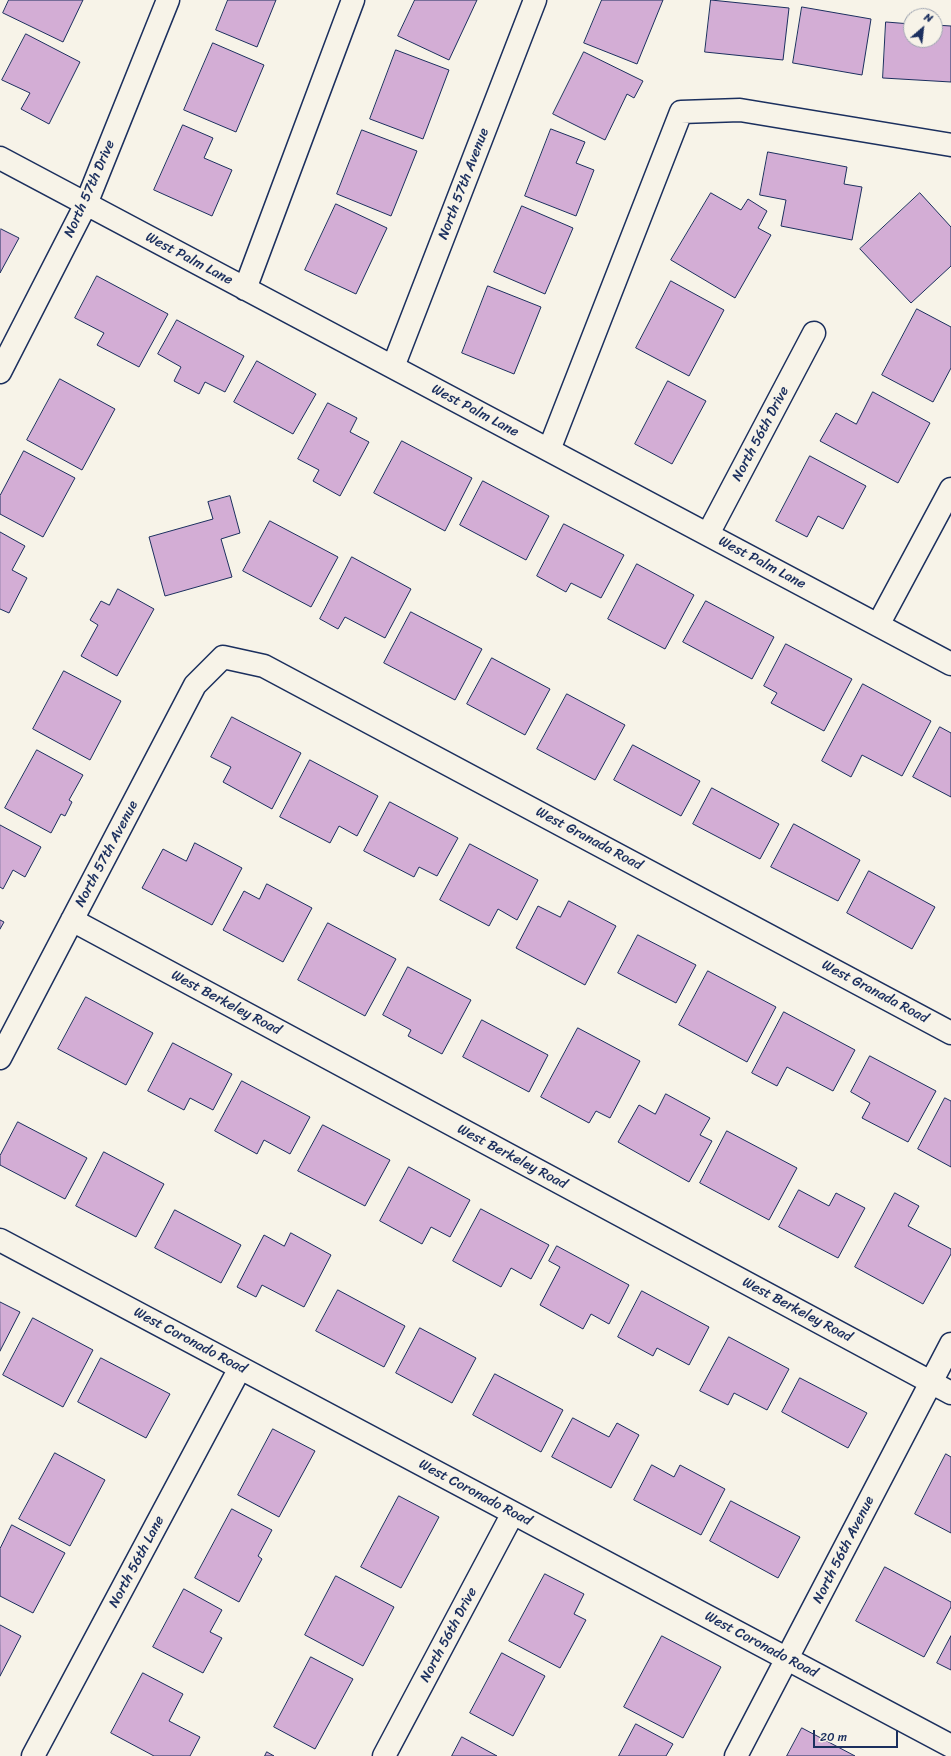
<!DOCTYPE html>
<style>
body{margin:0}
#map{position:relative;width:951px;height:1756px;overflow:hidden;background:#f7f3e8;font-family:Sriracha,sans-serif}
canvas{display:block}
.north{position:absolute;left:903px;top:8px;width:40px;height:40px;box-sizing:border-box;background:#f7f3e8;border:1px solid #9fa5b1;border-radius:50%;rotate:28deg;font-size:11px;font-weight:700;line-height:16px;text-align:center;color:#1b2f5e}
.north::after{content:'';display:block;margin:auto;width:14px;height:18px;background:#1b2f5e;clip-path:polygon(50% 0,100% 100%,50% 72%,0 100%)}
.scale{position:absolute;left:813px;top:1730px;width:85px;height:18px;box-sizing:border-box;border:2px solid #1b2f5e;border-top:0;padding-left:5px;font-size:12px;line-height:14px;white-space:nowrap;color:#1b2f5e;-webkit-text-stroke:3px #f7f3e8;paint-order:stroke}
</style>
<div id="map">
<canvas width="951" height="1756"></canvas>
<div class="north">N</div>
<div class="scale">20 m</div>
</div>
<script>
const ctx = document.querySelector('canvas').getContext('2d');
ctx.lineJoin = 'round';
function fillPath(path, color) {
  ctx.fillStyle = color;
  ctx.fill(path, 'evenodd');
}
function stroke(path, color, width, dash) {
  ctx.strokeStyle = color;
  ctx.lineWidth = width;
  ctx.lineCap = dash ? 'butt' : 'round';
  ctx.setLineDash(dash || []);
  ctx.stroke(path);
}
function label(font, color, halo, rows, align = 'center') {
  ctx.font = font + ' Sriracha,sans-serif';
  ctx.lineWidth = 3;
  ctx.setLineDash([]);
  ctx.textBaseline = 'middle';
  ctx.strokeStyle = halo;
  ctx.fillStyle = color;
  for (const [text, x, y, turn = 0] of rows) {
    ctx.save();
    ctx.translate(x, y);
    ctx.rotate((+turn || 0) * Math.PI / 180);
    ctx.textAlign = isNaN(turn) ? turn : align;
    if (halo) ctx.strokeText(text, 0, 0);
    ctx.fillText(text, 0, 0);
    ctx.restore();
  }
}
const building = new Path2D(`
 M9 0H83L63 42 3 13Z
 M228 0H276L257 47 216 30Z
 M415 0H477L449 60 398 36Z
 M602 0H663L637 64 584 43Z
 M711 0 789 8 783 60 705 52Z
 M802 7 871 19 862 75 793 63Z
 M886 22 911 24V40H935V25L951 26V82L883 78Z
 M26 34 80 62 49 124 21 109 30 93 2 80Z
 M213 43 264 65 236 132 184 110Z
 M396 50 449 70 423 139 370 119Z
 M584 52 643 81 634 98 627 94 605 140 553 114Z
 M183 125 213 138 204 158 232 170 212 216 154 190Z
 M551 129 585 142 576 163 594 170 576 216 525 196Z
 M362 130 417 151 391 216 337 194Z
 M768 152 847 167 844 184 862 187 852 240 781 226 786 200 760 195Z
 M711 193 741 210 748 199 767 211 758 228 771 235 735 298 671 260Z
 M920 193 951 227V266L911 303 860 249Z
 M336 204 387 228 356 294 305 270Z
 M522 206 573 228 545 294 494 272Z
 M1 229 19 238 0 273V230Z
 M97 276 168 314 139 367 97 345 104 333 75 318Z
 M671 281 724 310 689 376 636 348Z
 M488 286 541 307 514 374 462 353Z
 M917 309 951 327V368L933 402 882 375Z
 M177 320 244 356 225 392 205 382 199 394 174 381 181 367 158 354Z
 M257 361 316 394 293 434 234 402Z
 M60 379 115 409 82 470 27 440Z
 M668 381 706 401 672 464 635 444Z
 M873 392 930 423 898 483 820 441 836 413 856 424Z
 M328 403 357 418 350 432 369 442 340 496 313 481 319 470 298 459Z
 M402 441 472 478 445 531 374 493Z
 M24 451 75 478 43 537 0 514V496Z
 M810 456 866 486 843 529 818 516 807 537 776 521Z
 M483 481 549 516 526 560 460 525Z
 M230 496 240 533 221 539 232 577 165 596 149 537 213 519 208 502Z
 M270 521 338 557 311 607 243 571Z
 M564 524 624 555 601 598 571 583 566 592 537 576Z
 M0 532 25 546 12 570 27 578 9 613 0 609Z
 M352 557 411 589 385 638 345 617 338 629 320 619Z
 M637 564 694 595 665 649 608 619Z
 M118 589 154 609 117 676 81 656 98 625 90 620 101 601 109 605Z
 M706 601 774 637 752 679 683 642Z
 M411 612 482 649 455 700 384 663Z
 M786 644 852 679 824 731 771 703 777 693 764 686Z
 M492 658 550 689 525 735 467 704Z
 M64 671 121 701 90 760 33 729Z
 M863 684 931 721 902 776 862 755 851 777 822 761Z
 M567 694 625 725 595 780 537 749Z
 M232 717 301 753 272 809 223 782 231 767 211 757Z
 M940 727 951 733V797L913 777Z
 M633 745 700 781 681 816 614 780Z
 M37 750 83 775 69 800 72 802 65 816 61 814 51 833 5 808Z
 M310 760 378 796 357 836 339 826 330 843 280 817Z
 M712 788 779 824 760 859 693 824Z
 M390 802 458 838 437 876 419 867 414 877 364 851Z
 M794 824 860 860 838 901 771 867Z
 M0 825 41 847 25 877 13 870 3 889 0 887Z
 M195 843 242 868 212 925 142 888 163 849 186 861Z
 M470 844 538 880 517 920 498 909 489 926 440 900Z
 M869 871 935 907 912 949 847 913Z
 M267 884 312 908 283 962 223 930 244 891 259 899Z
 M569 901 616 926 585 985 516 948 538 906 560 917Z
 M0 920 4 922 0 929Z
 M328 923 396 959 365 1016 298 980Z
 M638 935 696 965 676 1003 618 973Z
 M408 967 471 1000 442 1054 408 1036 411 1030 383 1015Z
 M708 971 776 1007 747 1062 679 1025Z
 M86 997 153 1033 126 1085 58 1049Z
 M784 1012 855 1050 833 1091 787 1067 777 1086 752 1073Z
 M482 1020 548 1055 529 1092 463 1057Z
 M578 1028 640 1061 610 1118 596 1111 589 1123 541 1097Z
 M173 1043 232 1074 213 1110 190 1098 184 1110 148 1091Z
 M870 1056 936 1091 908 1142 862 1118 870 1103 851 1092Z
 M242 1081 310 1117 290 1154 264 1140 257 1154 215 1131Z
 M666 1094 710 1118 700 1135 712 1141 689 1182 618 1142 639 1105 655 1114Z
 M945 1098 951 1101V1167L918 1149Z
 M18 1122 87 1158 65 1199 0 1165V1156Z
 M323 1125 390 1160 365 1206 298 1171Z
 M727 1131 797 1168 769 1220 700 1183Z
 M104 1152 164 1184 136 1237 76 1206Z
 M409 1167 470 1200 450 1237 431 1227 422 1244 380 1221Z
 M799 1190 829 1206 836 1193 865 1208 838 1258 779 1227Z
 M895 1193 919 1206 908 1226 951 1249V1254L923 1304 855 1267Z
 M481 1209 549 1245 531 1279 511 1268 501 1287 453 1261Z
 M175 1210 241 1245 221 1283 155 1248Z
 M291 1233 331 1255 304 1307 262 1285 256 1297 237 1287 264 1235 284 1246Z
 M557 1246 629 1285 609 1324 591 1314 583 1329 540 1305 560 1267 549 1261Z
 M338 1290 405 1326 384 1367 316 1331Z
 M642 1291 709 1327 689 1365 657 1348 653 1356 618 1337Z
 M0 1302 20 1312 0 1351Z
 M33 1318 93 1350 63 1407 3 1375Z
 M420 1328 476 1358 452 1403 396 1373Z
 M729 1337 789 1369 767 1410 734 1393 728 1405 700 1391Z
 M101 1358 170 1394 146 1438 78 1402Z
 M495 1374 563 1410 541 1452 473 1415Z
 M800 1378 867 1413 848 1448 782 1412Z
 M573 1418 609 1437 617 1423 639 1435 611 1488 552 1457Z
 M273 1429 315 1451 279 1517 238 1495Z
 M55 1453 105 1480 70 1546 19 1519Z
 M946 1454 951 1457V1533L915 1514Z
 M652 1465 674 1477 680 1465 725 1489 701 1535 634 1500Z
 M399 1496 439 1517 401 1588 361 1567Z
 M731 1501 800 1537 778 1578 710 1541Z
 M232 1509 272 1530 258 1556 262 1559 239 1602 195 1578Z
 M12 1525 65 1553 33 1613 0 1596V1549Z
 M885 1567 951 1602V1607L924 1657 856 1621Z
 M545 1574 584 1594 574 1614 586 1620 560 1668 509 1641Z
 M336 1576 394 1607 363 1666 305 1635Z
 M184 1589 222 1610 210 1632 222 1638 203 1673 153 1647Z
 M0 1625 21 1636 0 1676Z
 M662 1636 721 1667 683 1738 624 1707Z
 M951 1636V1670L937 1663Z
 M502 1653 545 1676 513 1736 470 1713Z
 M311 1657 353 1679 315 1749 274 1727Z
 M143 1673 183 1694 169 1721 200 1737 190 1756H154L111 1733Z
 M636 1724 673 1744 666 1756H619Z
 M802 1728 855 1756H787Z
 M462 1737 497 1756H452Z
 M267 1752 274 1756H265Z`);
fillPath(building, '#d3add5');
stroke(building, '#1b2f5e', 1);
const minor = new Path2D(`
 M0 158 951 664
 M245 289 353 0
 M393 367 535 0
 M0 372 86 204 168 0
 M549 450 681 112 740 110 951 145
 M708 534 814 333
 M878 625 951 489
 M72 920 951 1393
 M0 1058 195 685 223 657 264 666 951 1033
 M0 1240 951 1746
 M33 1756 240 1368
 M384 1756 513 1513
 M736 1756 951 1344`);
stroke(minor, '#1b2f5e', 25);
stroke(minor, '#f7f3e8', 22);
label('14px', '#1b2f5e', '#f7f3e8', [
 ["North 57th Avenue",464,184,-69],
 ["North 57th Drive",90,189,-66],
 ["West Palm Lane",189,259,28],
 ["West Palm Lane",475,411,28],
 ["North 56th Drive",761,434,-62],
 ["West Palm Lane",762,563,28],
 ["West Granada Road",589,839,28],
 ["North 57th Avenue",107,854,-62],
 ["West Granada Road",875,992,28],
 ["West Berkeley Road",226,1003,28],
 ["West Berkeley Road",512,1157,28],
 ["West Berkeley Road",797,1310,28],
 ["West Coronado Road",190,1341,28],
 ["West Coronado Road",475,1493,28],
 ["North 56th Avenue",844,1550,-63],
 ["North 56th Lane",137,1562,-62],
 ["North 56th Drive",449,1635,-62],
 ["West Coronado Road",761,1645,28]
]);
</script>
